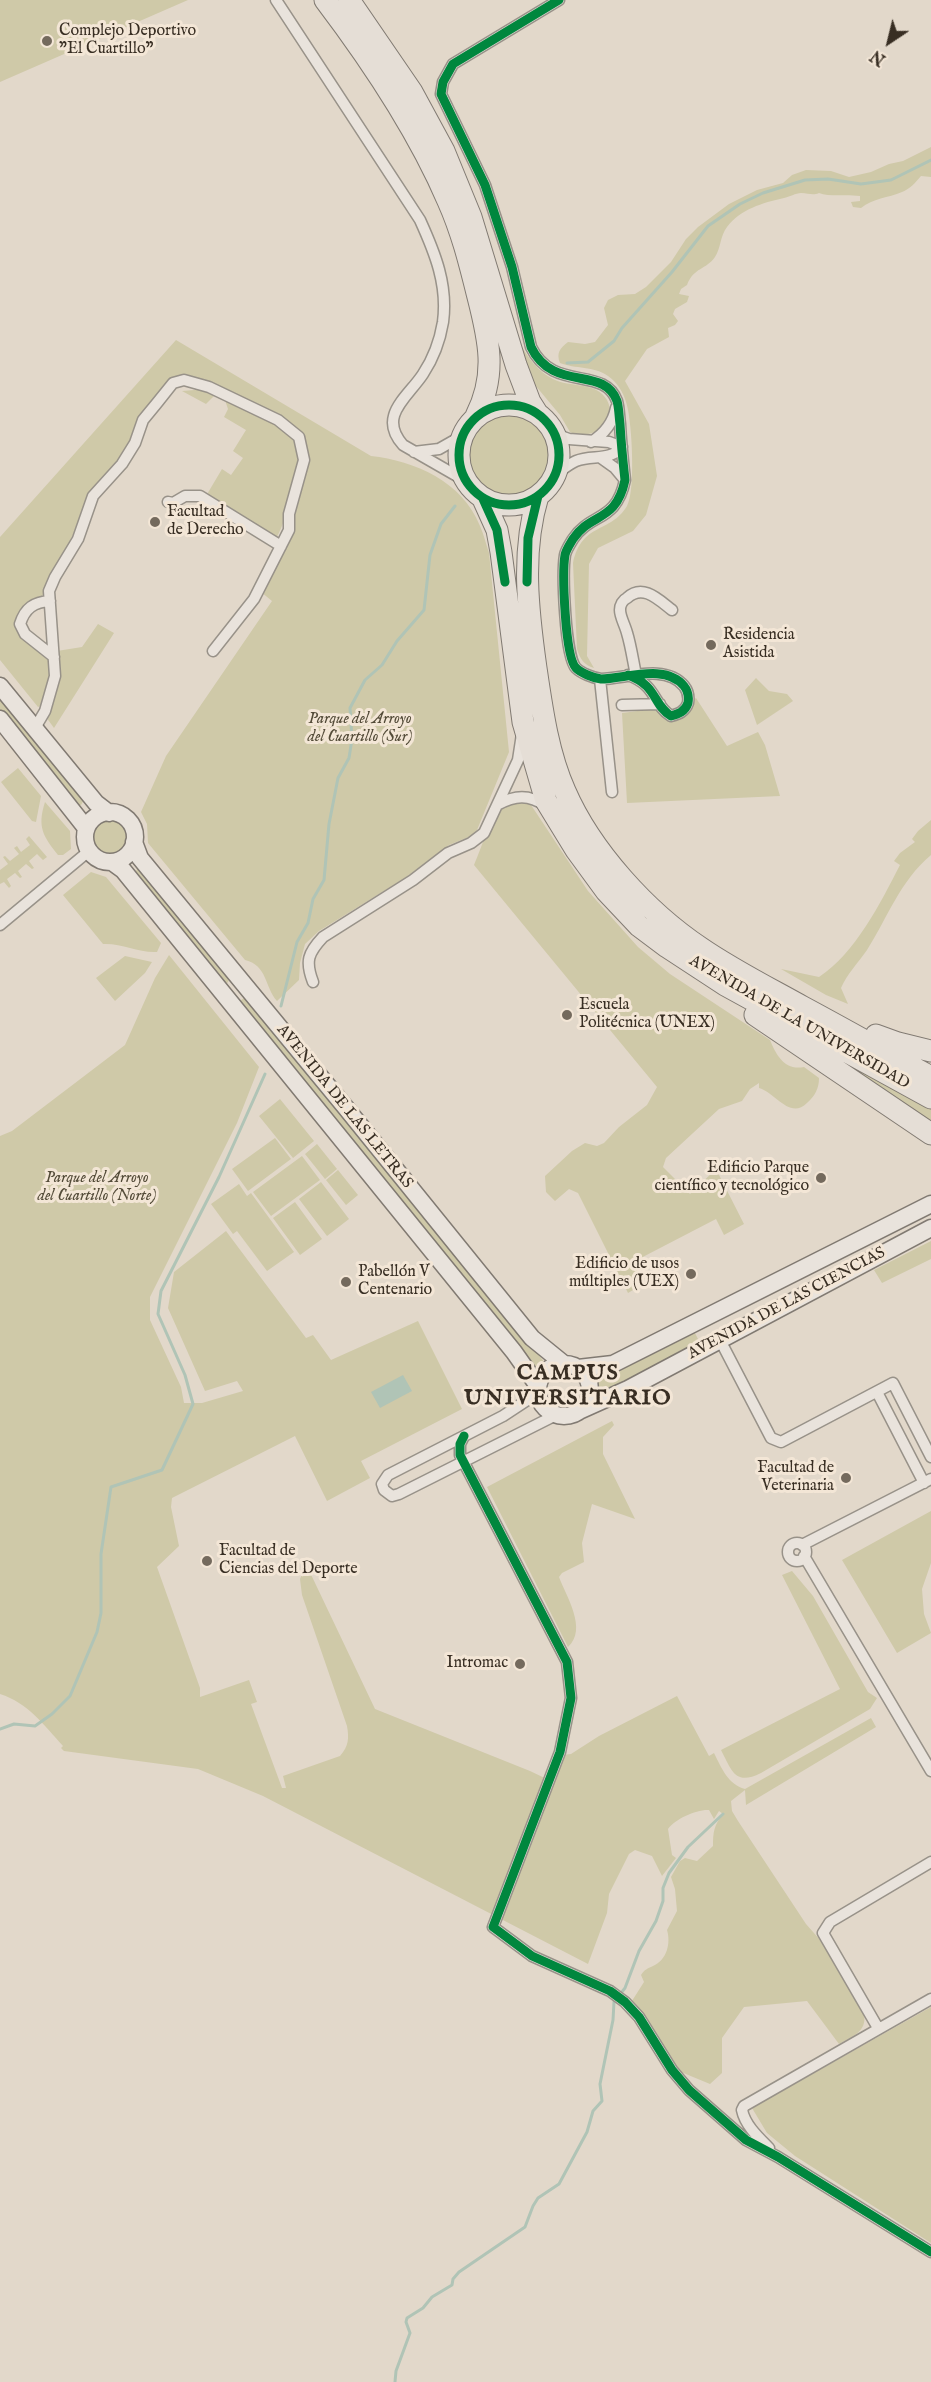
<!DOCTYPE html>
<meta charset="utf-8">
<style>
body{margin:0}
#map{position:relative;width:931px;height:2382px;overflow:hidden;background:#e2d8ca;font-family:"IM FELL English",serif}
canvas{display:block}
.north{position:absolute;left:859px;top:12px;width:60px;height:60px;-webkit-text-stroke:4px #f3e6d6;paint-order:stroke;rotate:215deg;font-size:16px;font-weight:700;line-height:24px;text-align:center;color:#382e23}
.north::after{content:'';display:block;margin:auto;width:21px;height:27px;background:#382e23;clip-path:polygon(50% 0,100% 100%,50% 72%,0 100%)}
</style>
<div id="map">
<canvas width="931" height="2382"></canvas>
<div class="north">N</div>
</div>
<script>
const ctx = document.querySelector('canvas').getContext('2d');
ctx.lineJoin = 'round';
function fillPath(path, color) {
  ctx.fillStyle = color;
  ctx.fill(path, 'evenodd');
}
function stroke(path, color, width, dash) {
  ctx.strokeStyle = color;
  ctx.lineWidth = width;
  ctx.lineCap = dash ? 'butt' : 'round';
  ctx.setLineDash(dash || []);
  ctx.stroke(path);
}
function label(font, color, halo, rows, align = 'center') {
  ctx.font = font + ' "IM FELL English",serif';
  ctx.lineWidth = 6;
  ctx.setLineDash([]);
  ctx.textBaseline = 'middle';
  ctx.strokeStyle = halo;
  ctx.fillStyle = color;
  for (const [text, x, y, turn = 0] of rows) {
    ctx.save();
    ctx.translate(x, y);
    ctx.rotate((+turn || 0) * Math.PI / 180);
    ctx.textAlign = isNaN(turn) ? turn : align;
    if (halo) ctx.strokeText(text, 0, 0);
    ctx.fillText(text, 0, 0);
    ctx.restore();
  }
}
fillPath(new Path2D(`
 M0 0H188L0 82Z
 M931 147V177L921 176C916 182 910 189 902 192 888 198 873 198 861 208L853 207 851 202 860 201V196C847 194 829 197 819 193 812 196 809 193 801 193 796 193 789 197 784 198 762 203 741 209 727 227 720 236 721 248 715 257 706 270 694 267 687 285L681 289 679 294 689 296 687 302 675 309 673 314 678 321 675 325 668 328 669 337 647 349 625 381 649 424 657 476 646 515 633 531 598 548 589 564 587 656 594 668C584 665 580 659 577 649L573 563C582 522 610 534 627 506 636 491 632 418 626 402 623 392 617 382 608 376 594 366 575 369 560 363 556 353 560 348 568 342L585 344 595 342 608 325 604 308 608 300 618 295 635 294 646 287 671 262 686 239 698 227 729 204 757 190 783 183 792 175 806 170 831 171 849 177 871 172 889 164 903 161Z
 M176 340 371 456C415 461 462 481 480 526 484 535 486 544 489 553L509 752 477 830 471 836 449 845 405 878 319 931 305 944 300 963 299 980 277 1001C264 986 268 966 245 960L148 843 147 824 141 812 166 756 272 601 261 592 291 534 306 460 300 434 192 381 168 387 135 442 93 494 43 595 18 621 50 661 52 667 43 705 38 707 0 660V537Z
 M519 342C528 357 537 371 553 379 570 388 596 381 607 400 619 423 590 442 570 432L560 415 535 385Z
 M207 389C230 401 287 421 297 445 302 457 296 473 293 486 289 505 285 522 276 539L206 496 222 469 231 475 243 458 233 451 246 430 224 417 228 409 225 400 214 396 206 404 182 391Z
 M469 454a41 41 0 1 1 82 0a41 41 0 1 1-82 0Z
 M98 624 114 633 54 728 46 717 57 651 82 647Z
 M756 678 769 691 787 694 793 701 757 725 745 690Z
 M0 694 85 798 81 805H76L0 712Z
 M696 698 727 746 758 732 765 745 780 796 627 803 622 713 653 709 671 716Z
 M18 768 41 796 36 822 32 821 1 782Z
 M45 802 70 831 71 849 63 855H58C43 836 37 827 45 802Z
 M509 802H524L531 805 588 891 638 947 670 974 770 1040C776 1055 785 1071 804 1067L819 1078C819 1088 815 1096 807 1103 790 1120 776 1093 759 1088V1083L750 1089 742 1101 719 1109 666 1158 663 1167 690 1194 716 1169 744 1224 724 1235 716 1219 635 1261 645 1283 628 1293 578 1193 569 1189 555 1201 546 1192 545 1176 572 1151 585 1143 597 1146 604 1143 619 1127 647 1105 657 1087 474 865C483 844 490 817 509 802Z
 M91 837a19 19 0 1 1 38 0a19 19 0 1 1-38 0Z
 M931 820V855C900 881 888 917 867 950 858 963 847 974 841 988L848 1004 826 995 781 969 819 977C855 954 881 902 900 865L894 861 900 853 915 842 912 839 918 831Z
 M29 836 47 857 43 860 37 854 29 861 34 868 32 869 26 864 18 871 22 877 20 878 15 873 7 879 11 886 9 888 4 882 0 884V870L8 864 3 857 5 856 10 861 19 854 14 848 17 846 21 852 30 845 26 839Z
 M138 867 231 977 226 985 134 875Z
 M91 872 106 877 161 943 157 952C138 953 122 943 103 944L63 895Z
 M169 955 259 1067 237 1123 150 1297V1320L181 1387 184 1403H202L243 1391 237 1381 205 1391 168 1308 174 1272 226 1231 306 1338 313 1335 331 1360 418 1321 462 1409 361 1461 370 1478 327 1501 295 1436 172 1498 171 1507 179 1546 157 1567 200 1688V1697L249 1680 257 1702 251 1704 282 1788H286L283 1776 340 1756C349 1746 349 1738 347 1726L302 1595 300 1579 306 1564 375 1709 530 1771 551 1781 562 1755 571 1754 599 1736 677 1696 709 1756 714 1753C722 1769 728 1784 745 1789L871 1718 876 1727 746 1805 745 1790 731 1801 732 1811 738 1821 806 1924 821 1941 864 2014C867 2032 853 2036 839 2044L807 2001 744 2007 722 2038V2073L710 2084 681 2072 673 2066 630 2004 644 1982 641 1975C645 1969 647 1969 653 1966 667 1960 671 1943 667 1930L677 1911 675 1889 671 1877 680 1861 685 1858 697 1861 713 1846C713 1832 714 1825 723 1814L719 1811 714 1819 709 1810C697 1809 675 1819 668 1829L672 1855 676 1858 662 1876 652 1856 635 1850 629 1854 609 1894 607 1913 588 1964 263 1796 198 1769 64 1751 61 1748 63 1746C44 1725 28 1703 0 1694V1136L12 1131 125 1045 155 978Z
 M125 956 152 962 145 973 115 1001 96 978Z
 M244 998H248L546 1364 535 1373 240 1006V1001Z
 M796 1036 931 1108V1127Z
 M280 1099 314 1141 293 1158 259 1116Z
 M275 1138 291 1159 248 1191 232 1169Z
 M317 1144 337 1169 325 1179 305 1154Z
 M302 1156 320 1180 271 1216 253 1192Z
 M338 1170 358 1195 346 1205 326 1180Z
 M321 1182 349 1219 327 1236 299 1199Z
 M239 1184 247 1196 251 1193 294 1252 267 1271 237 1231 233 1234 211 1204Z
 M295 1202 322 1239 300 1255 273 1218Z
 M931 1241V1259L882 1283 874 1270Z
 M693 1329 700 1343 595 1396 596 1381 592 1373Z
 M612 1421 614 1425 603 1437V1454L635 1519 592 1504 582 1543 584 1562 562 1573 559 1577C566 1596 588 1629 568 1647L487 1487Z
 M931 1511V1563L922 1589 924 1614 931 1633 897 1653 842 1560Z
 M792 1571 813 1596 868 1692 877 1698 870 1709 761 1773C735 1786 732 1771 721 1750L840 1689 782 1575Z
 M931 2007V2243L795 2156 767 2133 752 2108Z`), '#cfc9a8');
fillPath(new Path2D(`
 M403 1375 412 1391 380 1408 371 1392Z`), '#b0c4b6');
stroke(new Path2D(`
 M567 363 588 362 614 341 622 328 672 272 708 226 740 204 763 193 805 180 828 179 861 184 891 180 931 160
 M281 1006 297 942 308 923 313 899 324 880 329 824 338 778 349 758 352 739 350 708 365 680 382 665 397 641 424 610 430 555 441 524 455 506
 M0 1729 14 1724 35 1726 52 1714 70 1696 97 1632 101 1613V1554L111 1487 162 1470 193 1404 185 1375 158 1314 161 1291 219 1177 265 1074
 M395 2382 396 2371 410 2333 406 2322 407 2318 423 2308 432 2297 452 2285 453 2279 459 2272 525 2227 533 2206 538 2198 559 2184 587 2132 593 2111 602 2101 600 2084 613 2020 614 2002 625 1988 639 1951 656 1921 663 1901V1888L669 1873 688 1847 723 1814`), '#b0c4b6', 3);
const street = new Path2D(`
 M276 0 420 220C435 253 448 285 443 322 440 340 433 359 423 374 408 397 377 416 403 445L464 480
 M559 0 453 64 443 82 441 94 485 185 512 267 531 347C553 393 604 365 617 401 619 408 619 417 620 424 621 443 623 462 625 480 616 523 591 512 573 539 570 544 566 550 565 555 562 573 565 657 576 668 581 673 593 678 601 679 625 679 665 663 684 686 688 691 689 697 688 703 685 712 678 714 671 716 652 704 658 686 628 675
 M555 434 569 439 609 442 622 447
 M591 442C604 434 613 423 616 408
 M414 452 439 449 462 436
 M601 458 615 468 625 480
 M556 474C562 470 569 464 576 461 592 454 609 462 622 447
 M168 502 173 503 185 496H200L281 546
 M50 601C34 602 25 608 20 624L25 634 54 657
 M636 675C633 661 631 646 627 633 625 625 620 617 620 610 620 605 623 600 627 598 643 583 659 600 672 610
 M600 679 612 792
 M622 705 660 704
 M35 728 45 711 55 676 49 591 55 577 78 539 93 496 122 464 135 443 143 420 157 403 173 383 184 380 209 387 278 420 299 437 304 460 289 514V530L254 599 213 651
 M497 805C515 795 529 794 546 806
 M0 925 89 851
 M313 982C305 961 308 953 323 937L413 880 448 853 471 843 484 833 518 760 522 734
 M720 1340 771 1438 781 1442 893 1383 931 1457
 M877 1392 924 1483
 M538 1393 503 1416 388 1475 382 1484 384 1490 392 1496 399 1494 556 1415
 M464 1436 460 1444V1455L567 1662 571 1698 560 1752 493 1927 532 1956 610 1991 625 2002 639 2017 672 2070 689 2090 746 2140 778 2157 931 2252
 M788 1552a9 9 0 1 1 18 0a9 9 0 1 1-18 0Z
 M802 1545 931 1479
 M804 1556 931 1771
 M878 2028 823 1933 830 1922 931 1862
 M769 2148C758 2137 745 2125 742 2110L744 2106 931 1999`);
const secondary = new Path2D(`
 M0 686 96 803 109 813
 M0 719 86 828
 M85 837a25 25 0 1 1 50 0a25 25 0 1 1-50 0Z
 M134 842 140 858 346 1108 532 1338 564 1364
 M112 862 123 870 514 1352 538 1386
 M538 1390a26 26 0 1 1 52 0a26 26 0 1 1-52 0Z
 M578 1368 613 1364 931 1204
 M579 1411 628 1389 931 1228`);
const highway = new Path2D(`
 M325 0C372 62 417 129 448 201 462 232 470 265 478 297 489 340 497 375 476 416
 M349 0 412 92 444 151 471 217 516 365 530 402 537 413
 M459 455a50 50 0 1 1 100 0a50 50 0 1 1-100 0Z
 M538 496C521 552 528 611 536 668 542 709 548 753 565 791 591 851 647 912 701 948 733 970 769 988 803 1007 846 1030 888 1054 931 1077
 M483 499 497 530 501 552 523 722 546 801 576 850 606 891 639 926 667 947 725 985 931 1098
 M755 1015 931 1134
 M876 1035 898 1043 931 1051`);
stroke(street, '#989289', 13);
stroke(secondary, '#817a72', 19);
stroke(highway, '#817a72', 23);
stroke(street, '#e9e3dc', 10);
stroke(secondary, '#e9e3dc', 16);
stroke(highway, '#e5ded6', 21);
stroke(new Path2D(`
 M559 0 453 64 443 82 441 94 485 185 512 267 531 347C553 393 604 365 617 401 619 408 619 417 620 424 621 443 623 462 625 480 616 523 591 512 573 539 570 544 566 550 565 555 562 573 565 657 576 668 581 673 593 678 601 679 625 679 665 663 684 686 688 691 689 697 688 703 685 712 678 714 671 716 652 704 658 686 628 675
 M459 455a50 50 0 1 1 100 0a50 50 0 1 1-100 0Z
 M483 499 497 530 505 582
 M527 582 528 538 538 496
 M464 1436 460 1444V1455L567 1662 571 1698 560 1752 493 1927 532 1956 610 1991 625 2002 639 2017 672 2070 689 2090 746 2140 778 2157 931 2252`), '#00873e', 9);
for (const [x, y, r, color] of [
 [47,41,6,"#746a5d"],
 [155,522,6,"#746a5d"],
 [711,645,6,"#746a5d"],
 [567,1015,6,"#746a5d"],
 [821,1178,6,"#746a5d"],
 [691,1274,6,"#746a5d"],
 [346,1282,6,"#746a5d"],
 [846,1478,6,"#746a5d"],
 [207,1561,6,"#746a5d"],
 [520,1664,6,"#746a5d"]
]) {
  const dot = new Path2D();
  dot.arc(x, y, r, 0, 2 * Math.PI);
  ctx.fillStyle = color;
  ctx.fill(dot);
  stroke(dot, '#f3e6d6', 2);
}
label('16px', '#382e23', '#f3e6d6', [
 ["Complejo Deportivo",59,32],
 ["\"El Cuartillo\"",59,50],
 ["Facultad",167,513],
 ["de Derecho",167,531],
 ["Residencia",723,636],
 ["Asistida",723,654],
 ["Escuela",579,1006],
 ["Politécnica (UNEX)",579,1024],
 ["Edificio Parque",809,1169,"right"],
 ["científico y tecnológico",809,1187,"right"],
 ["Edificio de usos",679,1265,"right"],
 ["múltiples (UEX)",679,1283,"right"],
 ["Pabellón V",358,1273],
 ["Centenario",358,1291],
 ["Facultad de",834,1469,"right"],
 ["Veterinaria",834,1487,"right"],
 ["Facultad de",219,1552],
 ["Ciencias del Deporte",219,1570],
 ["Intromac",508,1664,"right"]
], 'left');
label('italic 16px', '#534b38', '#f3e6d6', [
 ["Parque del Arroyo",360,720],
 ["del Cuartillo (Sur)",360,738],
 ["Parque del Arroyo",97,1179],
 ["del Cuartillo (Norte)",97,1197]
]);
label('16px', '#382e23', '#f3e6d6', [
 ["AVENIDA DE LA UNIVERSIDAD",799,1023,30],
 ["AVENIDA DE LAS LETRAS",344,1107,51],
 ["AVENIDA DE LAS CIENCIAS",787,1304,-28]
]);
ctx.letterSpacing = '1.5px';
label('bold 22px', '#382e23', '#f3e6d6', [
 ["CAMPUS",568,1374],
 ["UNIVERSITARIO",568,1399]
]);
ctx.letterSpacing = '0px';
</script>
